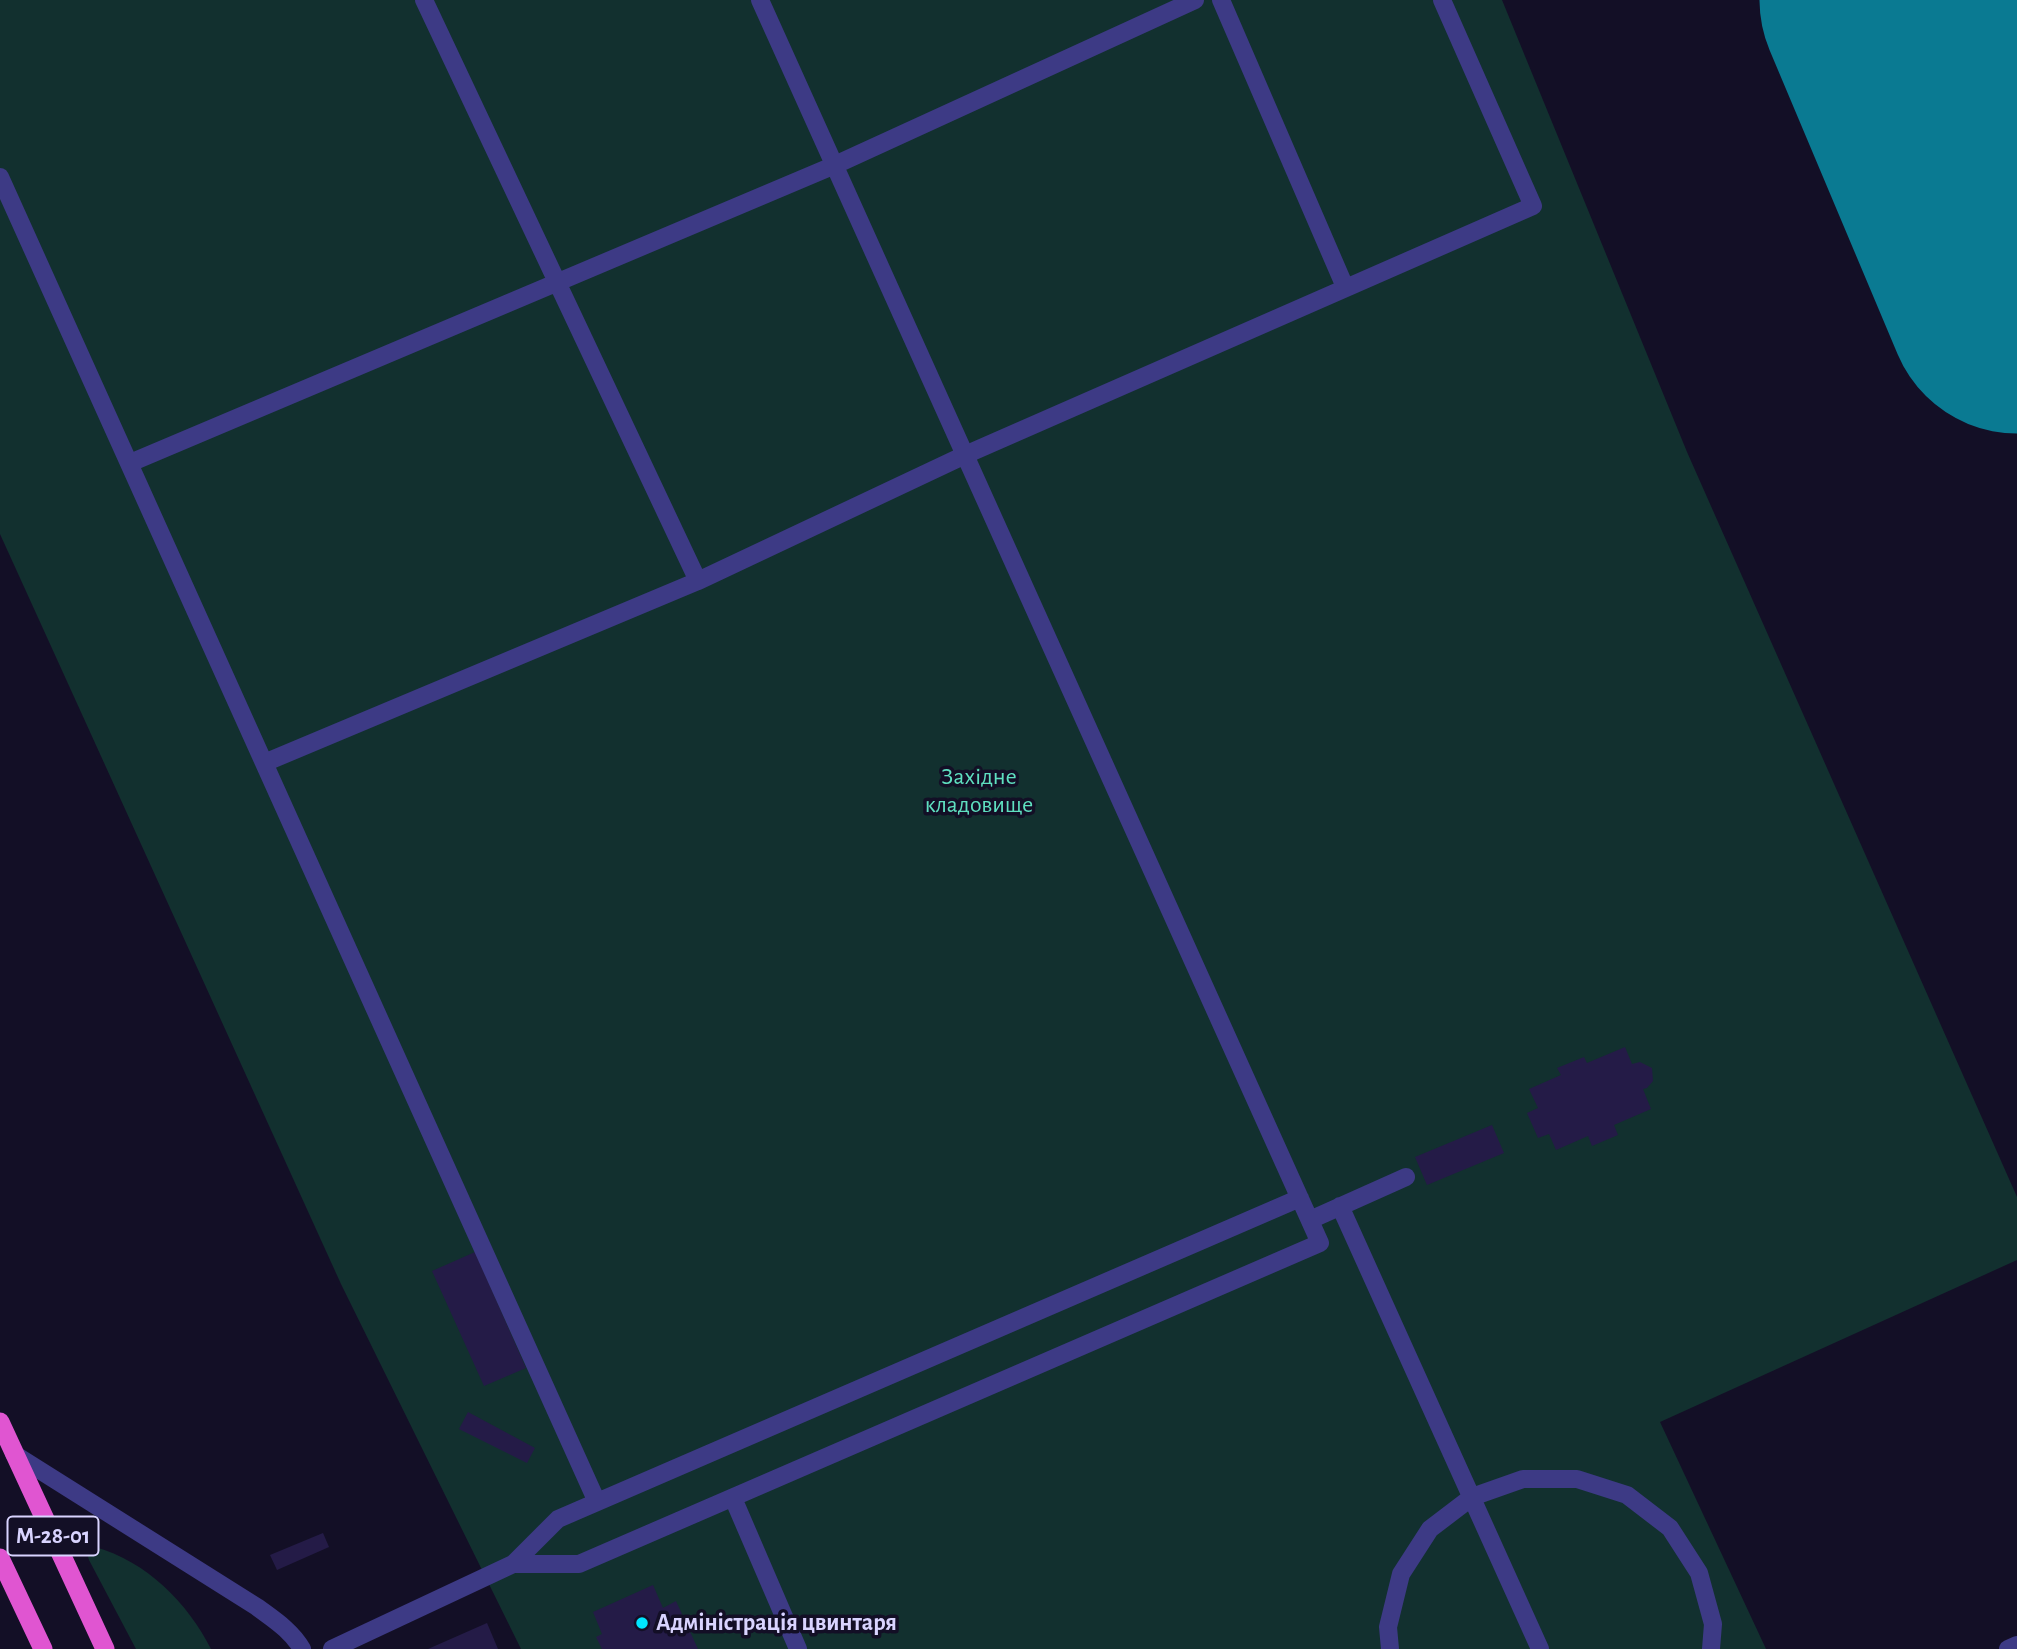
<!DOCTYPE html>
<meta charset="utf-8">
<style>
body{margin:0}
canvas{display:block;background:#130f26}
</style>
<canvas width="2017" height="1649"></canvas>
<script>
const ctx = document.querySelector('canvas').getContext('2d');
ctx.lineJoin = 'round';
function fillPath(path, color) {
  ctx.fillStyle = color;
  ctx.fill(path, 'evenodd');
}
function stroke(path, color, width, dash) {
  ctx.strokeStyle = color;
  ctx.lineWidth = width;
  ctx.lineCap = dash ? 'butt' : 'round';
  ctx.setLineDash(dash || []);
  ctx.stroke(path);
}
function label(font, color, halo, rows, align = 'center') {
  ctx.font = font + ' "Alegreya Sans",sans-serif';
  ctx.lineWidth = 7;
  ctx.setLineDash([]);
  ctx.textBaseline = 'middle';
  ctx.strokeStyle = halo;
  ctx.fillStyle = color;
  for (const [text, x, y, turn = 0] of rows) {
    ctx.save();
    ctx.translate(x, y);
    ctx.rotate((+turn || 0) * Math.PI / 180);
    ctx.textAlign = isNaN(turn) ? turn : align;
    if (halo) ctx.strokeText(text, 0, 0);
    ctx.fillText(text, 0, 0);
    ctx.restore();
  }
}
fillPath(new Path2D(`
 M0 0H1502L1687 452 2017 1197V1260L1660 1422 1766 1649H521L341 1284 0 534Z
 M95 1547C146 1561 188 1603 211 1649H136L89 1560 87 1553 90 1549Z`), '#12302f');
stroke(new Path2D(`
 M1889 0 2017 304`), '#0a7a92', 259);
fillPath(new Path2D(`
 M1625 1047 1632 1064 1640 1062 1652 1068 1653 1081 1647 1088 1643 1089 1651 1109 1614 1125 1618 1135 1592 1146 1588 1136 1556 1150 1549 1134 1538 1138 1527 1113 1538 1108 1529 1089 1561 1075 1557 1068 1584 1057 1587 1063Z
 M1492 1125 1504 1153 1427 1185 1415 1157Z
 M475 1252 526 1368 484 1386 432 1271Z
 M468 1412 535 1448 527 1463 459 1429Z
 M323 1533 329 1547 277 1570 270 1555Z
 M653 1585 663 1608 676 1601 698 1649H602L596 1637 602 1634 593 1612Z
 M487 1623 498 1649H428Z`), '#241b47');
stroke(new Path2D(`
 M424 0 698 581
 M1221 0 1345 287
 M0 177 597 1502
 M130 463 835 165 1195 0
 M264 763 698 581 965 455 1533 206 1442 0
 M1340 1206 1540 1649
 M1310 1220 1406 1177
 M14 1454 257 1607C273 1619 291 1630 302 1649
 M733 1498 798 1649
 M513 1564H579L1320 1243 760 0
 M332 1649 513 1564 558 1519 1300 1198
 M1390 1649 1388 1627 1401 1574 1430 1529 1472 1497 1523 1479H1577L1627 1495 1670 1528 1699 1573 1713 1624 1711 1649
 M2008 1649 2017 1645`), '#3d3a85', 18);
stroke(new Path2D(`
 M0 1422 105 1649
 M0 1558 43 1649`), '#e055d1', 19);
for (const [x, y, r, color] of [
 [642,1623,7,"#00e5ff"]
]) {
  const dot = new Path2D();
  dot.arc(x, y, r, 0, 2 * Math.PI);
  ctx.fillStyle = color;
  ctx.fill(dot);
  stroke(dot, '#130f26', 2.5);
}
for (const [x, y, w] of [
 [53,1536,91]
]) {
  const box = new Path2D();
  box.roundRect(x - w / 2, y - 19.5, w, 39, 5);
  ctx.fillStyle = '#130f26';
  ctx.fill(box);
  stroke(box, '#d9d4ff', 2);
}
label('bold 23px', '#d9d4ff', null, [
 ["М-28-01",53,1536]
]);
label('24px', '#5fe0c0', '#130f26', [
 ["Західне",979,777],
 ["кладовище",979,805]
]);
label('bold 24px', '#d9d4ff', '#130f26', [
 ["Адміністрація цвинтаря",656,1623]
], 'left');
</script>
